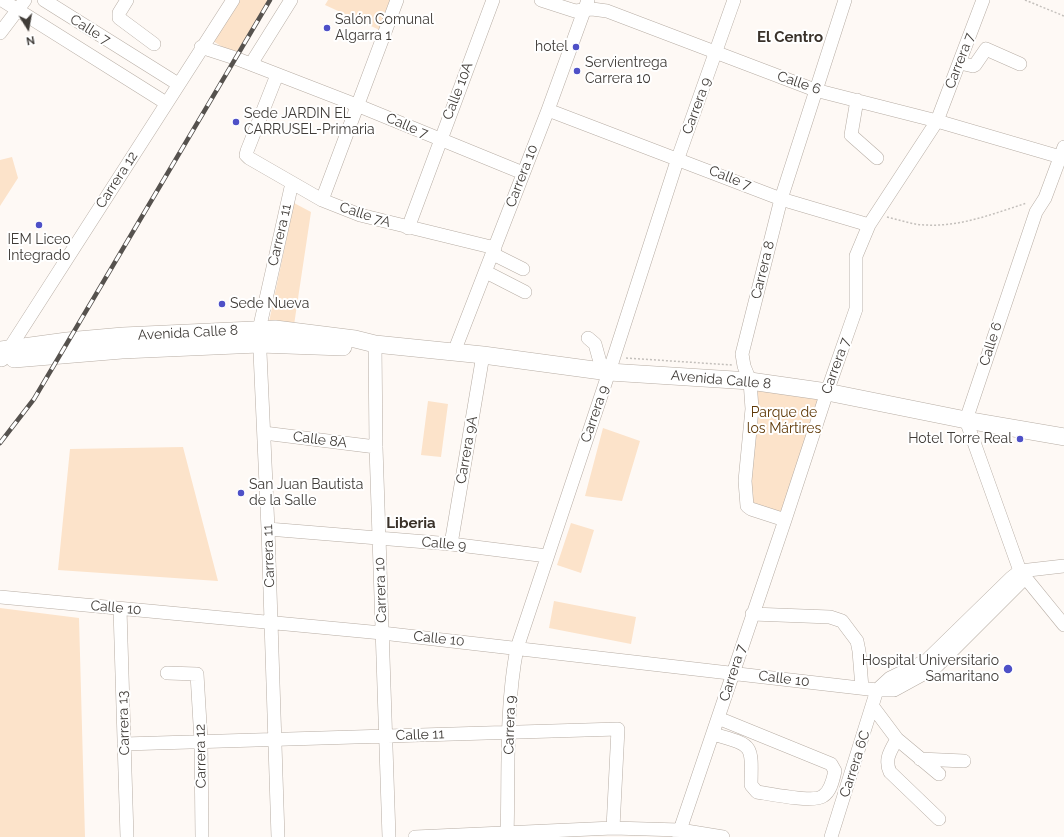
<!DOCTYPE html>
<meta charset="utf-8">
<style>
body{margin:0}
#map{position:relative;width:1064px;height:837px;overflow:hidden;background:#fef9f5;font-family:Raleway,sans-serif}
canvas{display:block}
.north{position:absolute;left:8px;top:8px;width:40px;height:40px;-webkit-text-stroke:3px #fff;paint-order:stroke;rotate:169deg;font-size:11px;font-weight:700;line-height:16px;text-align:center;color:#403c38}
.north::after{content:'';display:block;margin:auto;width:14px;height:18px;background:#403c38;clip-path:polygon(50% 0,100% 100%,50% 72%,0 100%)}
</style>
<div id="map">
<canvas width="1064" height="837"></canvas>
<div class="north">N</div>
</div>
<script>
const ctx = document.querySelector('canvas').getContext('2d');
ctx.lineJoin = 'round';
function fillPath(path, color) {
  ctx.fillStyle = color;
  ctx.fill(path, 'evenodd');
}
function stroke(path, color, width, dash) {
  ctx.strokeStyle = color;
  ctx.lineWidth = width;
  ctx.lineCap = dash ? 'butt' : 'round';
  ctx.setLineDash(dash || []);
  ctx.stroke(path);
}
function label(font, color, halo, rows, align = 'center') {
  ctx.font = font + ' Raleway,sans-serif';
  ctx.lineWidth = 4;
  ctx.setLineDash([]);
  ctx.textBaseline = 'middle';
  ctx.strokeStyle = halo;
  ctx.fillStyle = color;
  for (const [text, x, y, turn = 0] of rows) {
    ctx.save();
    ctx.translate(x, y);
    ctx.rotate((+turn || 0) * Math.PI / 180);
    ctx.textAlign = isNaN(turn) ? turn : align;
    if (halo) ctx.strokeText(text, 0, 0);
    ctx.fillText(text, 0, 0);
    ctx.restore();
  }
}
fillPath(new Path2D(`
 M239 0H269L235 55 213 41Z
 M328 0H395L384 32 325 5Z
 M12 157 18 178 0 206V160Z
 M294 203 311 212 294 325 269 322Z
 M753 385 826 397 785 515 749 505Z
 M428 401 448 404 441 457 421 455Z
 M603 428 640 441 622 501 585 496Z
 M183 447 218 581 58 570 70 449Z
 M571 523 594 530 581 573 557 565Z
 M554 601 636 617 631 644 549 628Z
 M0 608 79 618 85 837H0Z`), '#fce3ca');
const minor = new Path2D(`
 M2 0 166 103
 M44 0 178 84
 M127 0 119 13V18L154 44
 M541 0 575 11 592 9 607 11 815 90 937 121 1064 158
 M0 33 25 0
 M201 47 235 58 359 106 523 173
 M960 63 973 66 975 65 986 49 1020 64
 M251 64 291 0
 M277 75 247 151 246 155 249 158 322 200 360 215 495 248
 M857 100 851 135 877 158
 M548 110 781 199 869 225
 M1064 147 1045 198 1036 212 966 420 1020 571 1064 625
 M322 200 397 0
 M408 228 493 0
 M493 254 523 269
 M486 272 525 292
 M588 338 595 344 600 362 609 372
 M375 344 376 447 389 837
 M454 352 548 110 588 0
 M2 360 233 0
 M264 433 376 447
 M785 520 751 509 747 506 745 481 752 409 750 381 744 366 742 354 781 199 845 0
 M268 529 451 544 547 556
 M451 544 483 355
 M0 597 382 633 877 690H894L936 667 1025 578
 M120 609 127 837
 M752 614 830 617 842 621 857 641 859 651 862 688
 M167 673 197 674 201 741 202 837
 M877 690 890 678 927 660 1011 578 1020 571 1064 566
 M873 707 897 739 939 774
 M713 734C753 746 752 742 751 785L757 792C770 794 814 803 823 796 831 791 833 779 835 771L831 764 718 718
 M897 739C891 750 884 759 890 772L939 819
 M124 744 618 729 613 828
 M920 759 964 761
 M278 837 268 529 259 330 292 183
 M415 837 613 828 680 830 723 837
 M507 837C509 774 505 710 517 648L609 372 678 158 734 0
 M679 837 680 830 785 520 827 392 856 309V256L869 225 937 121 983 0
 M831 837 877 690`);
const major = new Path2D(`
 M0 350 67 341 123 336 275 329 355 339 375 344 483 355 609 372 750 381 827 392 966 420 1064 437
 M14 359 122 350 259 344 343 347`);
stroke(minor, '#b7ada4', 14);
stroke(major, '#b7ada4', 18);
stroke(new Path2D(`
 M1025 0 1064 16
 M887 217C900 220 913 225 926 225 961 227 995 213 1027 203
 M626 358 732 365`), '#c4c0bc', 1.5, [2, 2]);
stroke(minor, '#fff', 13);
stroke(major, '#fff', 17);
const rail = new Path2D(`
 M0 443 34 399 270 0`);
stroke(rail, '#56524e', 4.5);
stroke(rail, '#fff', 3, [9]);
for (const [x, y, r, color] of [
 [327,28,4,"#4e50c7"],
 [576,47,4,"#4e50c7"],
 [577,71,4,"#4e50c7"],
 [236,122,4,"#4e50c7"],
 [39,225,4,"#4e50c7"],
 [222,304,4,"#4e50c7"],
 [1020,439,4,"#4e50c7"],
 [241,493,4,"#4e50c7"],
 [1008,669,5,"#4e50c7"]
]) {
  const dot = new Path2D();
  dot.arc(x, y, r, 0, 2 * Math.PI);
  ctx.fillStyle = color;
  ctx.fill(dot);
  stroke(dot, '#fff', 1.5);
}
label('14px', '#403c38', '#fff', [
 ["Salón Comunal",335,20],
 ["Algarra 1",335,36],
 ["hotel",568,47,"right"],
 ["Servientrega",585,63],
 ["Carrera 10",585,79],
 ["Sede JARDIN EL",244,114],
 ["CARRUSEL-Primaria",244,130],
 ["IEM Liceo",39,240,"center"],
 ["Integrado",39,256,"center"],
 ["Sede Nueva",230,304],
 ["Hotel Torre Real",1012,439,"right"],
 ["San Juan Bautista",249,485],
 ["de la Salle",249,501],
 ["Hospital Universitario",999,661,"right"],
 ["Samaritano",999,677,"right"]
], 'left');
label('14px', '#403c38', '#fff', [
 ["Calle 7",90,30,32],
 ["Carrera 7",960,61,-69],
 ["Calle 6",799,83,19],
 ["Calle 10A",458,91,-69],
 ["Carrera 9",697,106,-70],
 ["Calle 7",407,126,23],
 ["Carrera 10",522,176,-69],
 ["Calle 7",730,178,21],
 ["Carrera 12",117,180,-57],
 ["Calle 7A",365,215,18],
 ["Carrera 11",280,235,-77],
 ["Carrera 8",763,270,-76],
 ["Avenida Calle 8",188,333,-3],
 ["Calle 6",991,344,-72],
 ["Carrera 7",836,366,-70],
 ["Avenida Calle 8",721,380,5],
 ["Carrera 9",595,414,-71],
 ["Calle 8A",320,440,7],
 ["Carrera 9A",467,450,-80],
 ["Calle 9",444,544,5],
 ["Carrera 11",269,556,-92],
 ["Carrera 10",381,590,-92],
 ["Calle 10",116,608,5],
 ["Calle 10",439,639,6],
 ["Carrera 7",733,673,-72],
 ["Calle 10",784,679,7],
 ["Carrera 13",124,723,-92],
 ["Carrera 9",510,725,-88],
 ["Calle 11",420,735,-2],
 ["Carrera 12",201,756,-91],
 ["Carrera 6C",855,764,-72]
]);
label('14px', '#603a08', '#fff', [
 ["Parque de",784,413],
 ["los Mártires",784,429]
]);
label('bold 15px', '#3a322a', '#fff', [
 ["El Centro",790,37],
 ["Liberia",411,523]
]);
</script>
